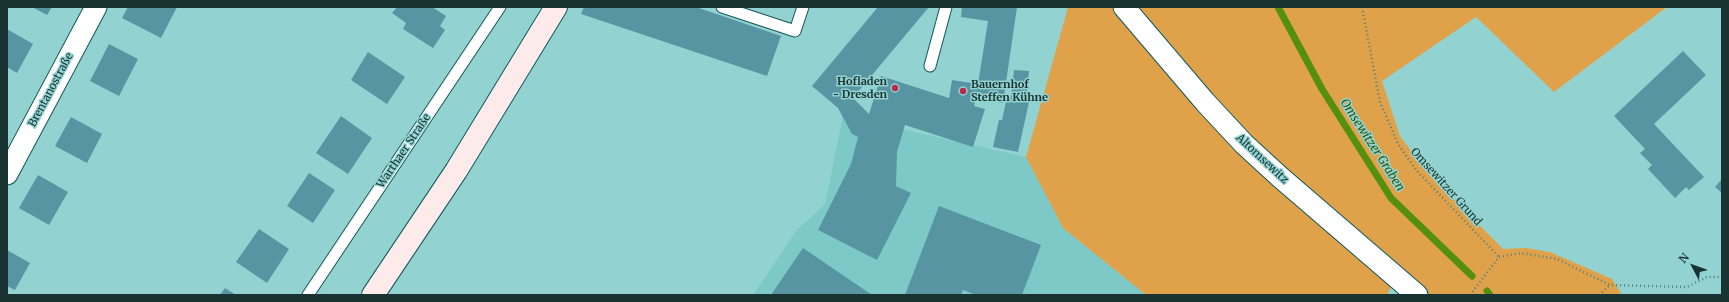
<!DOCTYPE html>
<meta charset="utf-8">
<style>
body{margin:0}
#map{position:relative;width:1729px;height:302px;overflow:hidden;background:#92d3d1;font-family:Merriweather,serif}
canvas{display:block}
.frame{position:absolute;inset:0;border:8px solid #183332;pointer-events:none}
.north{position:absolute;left:1673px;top:246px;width:40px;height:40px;-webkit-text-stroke:3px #92d3d1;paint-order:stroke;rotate:311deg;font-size:11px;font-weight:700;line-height:16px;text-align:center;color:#183332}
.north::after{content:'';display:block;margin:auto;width:14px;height:18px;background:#183332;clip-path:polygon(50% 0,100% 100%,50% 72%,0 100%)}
</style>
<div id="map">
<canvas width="1729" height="302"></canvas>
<div class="frame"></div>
<div class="north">N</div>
</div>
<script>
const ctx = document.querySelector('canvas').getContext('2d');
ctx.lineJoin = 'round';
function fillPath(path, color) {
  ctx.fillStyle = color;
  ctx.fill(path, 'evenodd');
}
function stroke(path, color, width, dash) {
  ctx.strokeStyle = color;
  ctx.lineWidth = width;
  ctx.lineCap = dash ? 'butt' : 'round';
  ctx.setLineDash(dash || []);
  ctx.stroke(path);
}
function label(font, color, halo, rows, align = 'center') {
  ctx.font = font + ' Merriweather,serif';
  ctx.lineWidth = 3;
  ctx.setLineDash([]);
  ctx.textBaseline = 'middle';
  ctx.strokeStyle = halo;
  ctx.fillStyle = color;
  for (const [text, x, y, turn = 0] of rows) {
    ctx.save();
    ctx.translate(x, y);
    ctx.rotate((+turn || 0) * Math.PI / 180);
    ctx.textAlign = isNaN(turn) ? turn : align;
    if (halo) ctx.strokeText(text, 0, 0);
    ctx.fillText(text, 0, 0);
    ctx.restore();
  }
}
fillPath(new Path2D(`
 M843 116 1026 157 1063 228 1146 295H753L796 231 825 204Z`), '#7dc9c7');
fillPath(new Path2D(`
 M1068 7H1667L1554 92 1476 17 1382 81 1400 136 1425 170 1503 249 1526 248 1550 252 1612 279 1622 295H1425L1399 271 1387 295H1146L1063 228 1026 157Z`), '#dfa24b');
stroke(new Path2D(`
 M1278 7 1322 89 1391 198 1472 276
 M1487 291 1490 295`), '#54900e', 7);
fillPath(new Path2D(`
 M32 7H52L47 15Z
 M128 7H177L161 38 122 18Z
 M397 7H432L446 16 440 26 445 30 433 48 403 29 406 23 392 13Z
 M584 7H696L781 36 767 76 581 14Z
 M878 7H929L857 93 854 90 850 95 869 114 881 76 949 98 952 80 978 84 988 21 961 17 962 7H1017L1003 103 976 99 974 106 985 109 973 147 905 125 897 152 896 186 911 193 877 260 818 230 851 164 858 137 852 134 838 108 812 86Z
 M7 29 33 44 17 73 7 67Z
 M109 44 138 59 119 96 90 81Z
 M1683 51 1706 75 1654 124 1704 177 1689 190 1686 187 1675 198 1648 169 1652 165 1640 153 1645 149 1614 116Z
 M368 52 405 77 387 104 351 80Z
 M1014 70 1029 71 1026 101 1029 102 1018 152 993 147 999 120H1002L1007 97 1011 98Z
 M341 116 372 138 348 174 316 153Z
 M71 117 102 134 87 163 55 146Z
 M309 173 335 190 313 223 287 206Z
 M38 175 68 192 49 225 19 208Z
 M1722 179V193L1715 187Z
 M939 206 1041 245 1022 295H976L963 290 961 295H905Z
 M259 229 289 249 267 283 236 262Z
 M803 248 872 295H771Z
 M7 250 30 263 15 290 7 286Z
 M225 288 236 295H220Z`), '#5895a3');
const lane = new Path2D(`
 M722 7 795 31 803 7
 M930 66 946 7
 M308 295 500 7`);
const street = new Path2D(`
 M1124 7 1205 102 1244 144 1280 177 1417 295
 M7 174 96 7`);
const secondary = new Path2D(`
 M373 295 456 171 556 7`);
stroke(lane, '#105857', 13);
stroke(street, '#105857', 23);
stroke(secondary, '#105857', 24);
stroke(new Path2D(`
 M1362 7 1380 102 1398 144 1417 171 1499 257
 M1499 257 1521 253 1557 259 1610 285 1687 287 1707 277H1722
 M1470 295 1499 257
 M1599 295 1610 285`), '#53807e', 2.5, [1, 3]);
stroke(lane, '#fff', 11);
stroke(street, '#fff', 21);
stroke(secondary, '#fdebec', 22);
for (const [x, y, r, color] of [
 [895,88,4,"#bb2a4c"],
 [963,91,4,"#bb2a4c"]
]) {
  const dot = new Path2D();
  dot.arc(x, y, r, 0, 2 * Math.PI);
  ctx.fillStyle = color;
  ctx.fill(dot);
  stroke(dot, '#92d3d1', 1.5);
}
label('bold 11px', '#183332', '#92d3d1', [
 ["Hofladen",887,82],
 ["- Dresden",887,95],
 ["Bauernhof",971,85,"left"],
 ["Steffen Kühne",971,98,"left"]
], 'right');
label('11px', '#183332', '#92d3d1', [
 ["Brentanostraße",51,90,-62],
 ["Warthaer Straße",404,151,-56],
 ["Altomsewitz",1262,159,43],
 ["Omsewitzer Grund",1446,187,48]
]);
label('italic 12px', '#2d5400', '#92d3d1', [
 ["Omsewitzer Graben",1372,145,57]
]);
</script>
